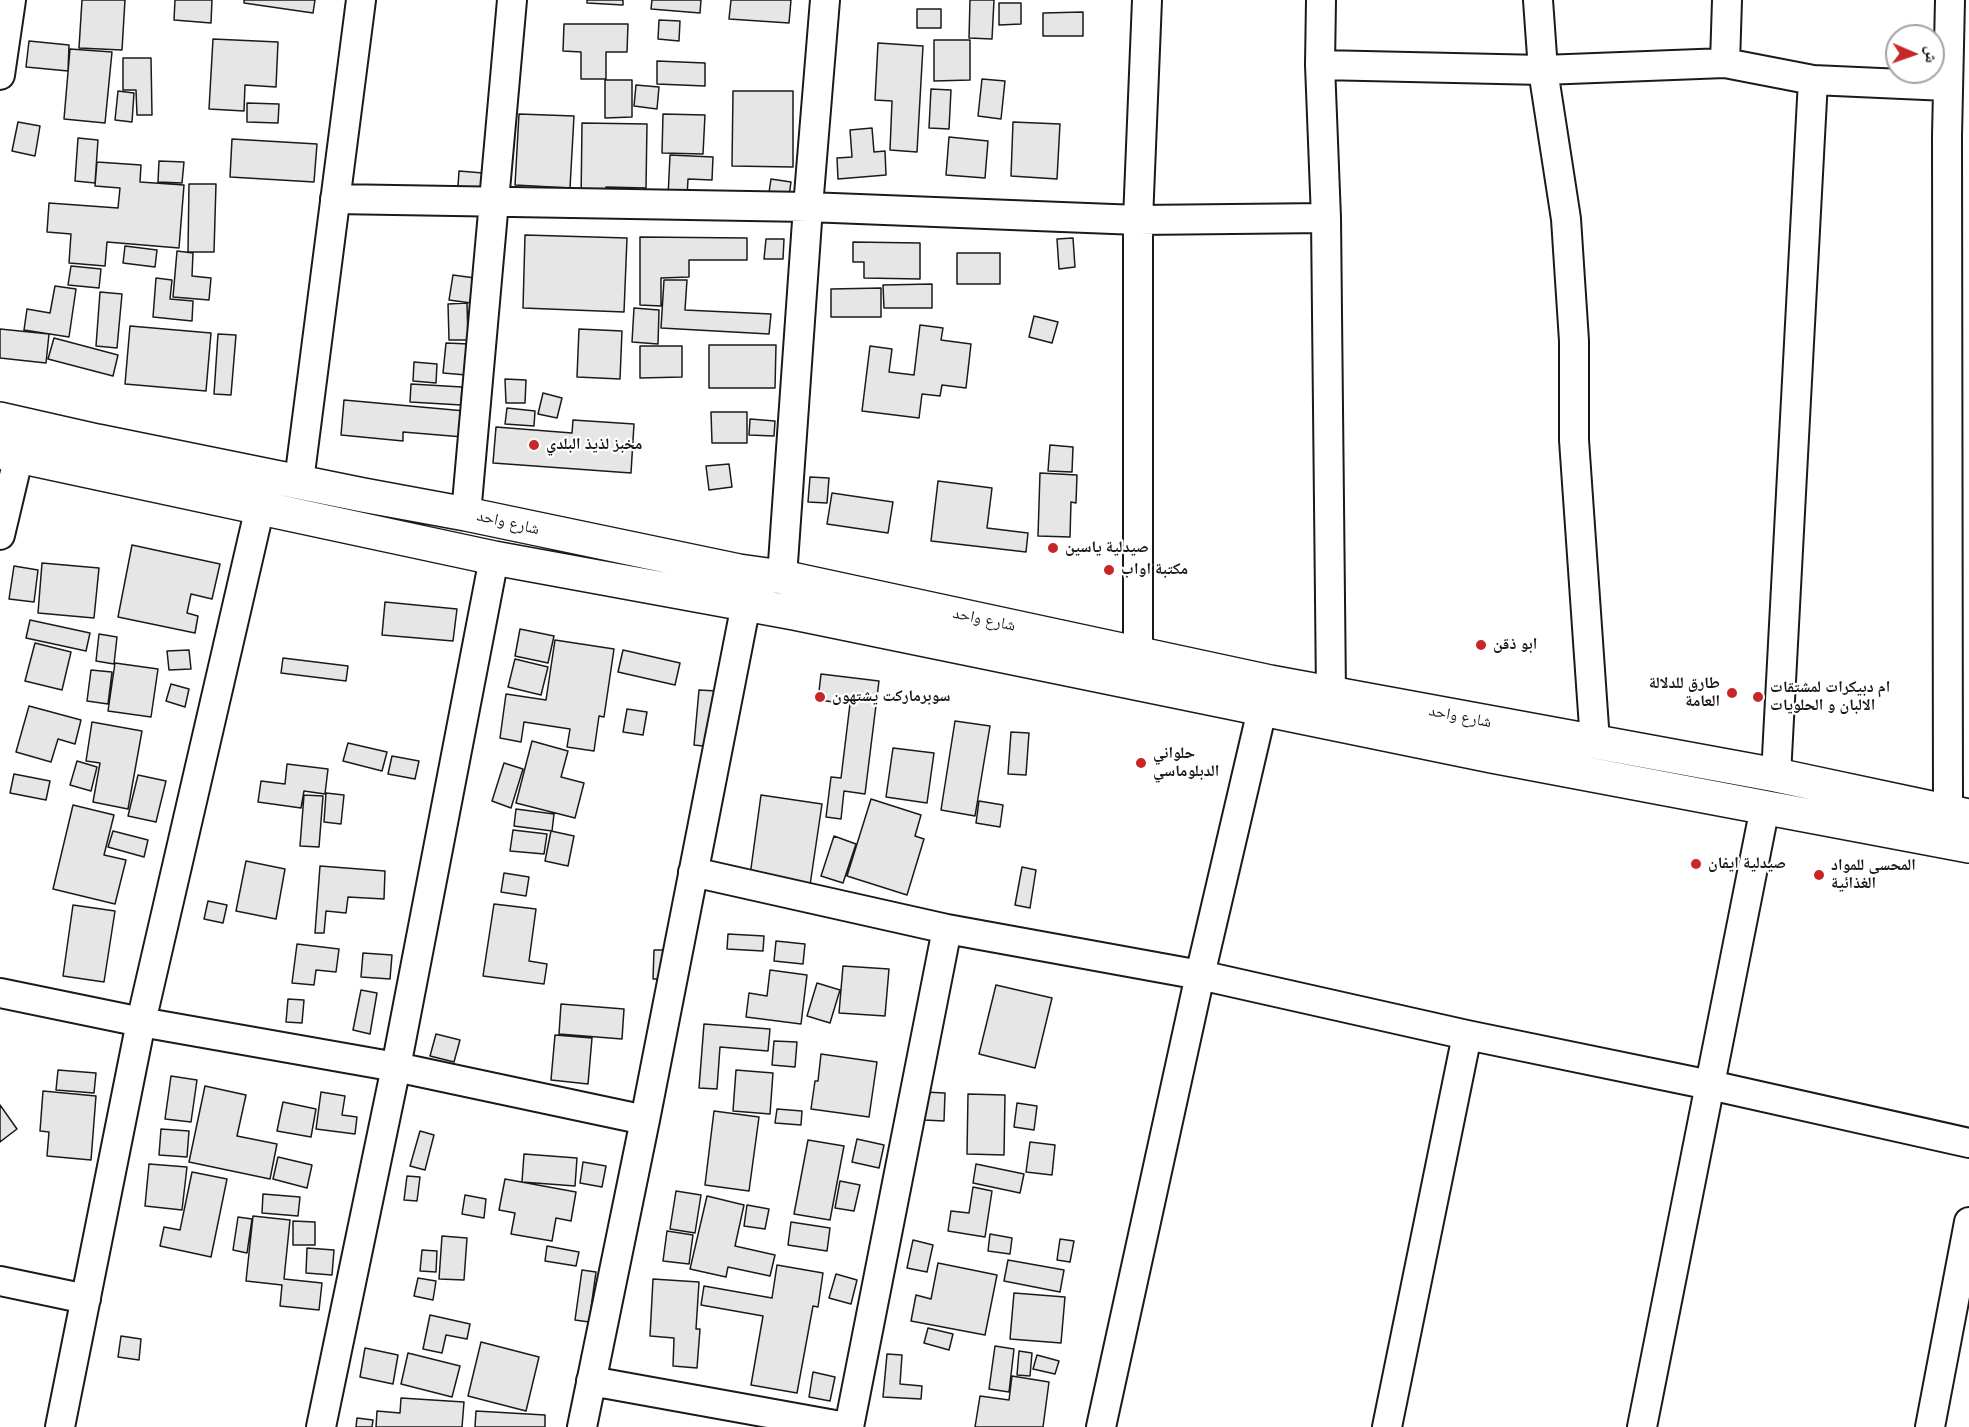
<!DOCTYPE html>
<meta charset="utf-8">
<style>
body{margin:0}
#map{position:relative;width:1969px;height:1427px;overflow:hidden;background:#fff;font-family:"Varela Round","Noto Naskh Arabic",sans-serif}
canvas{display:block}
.north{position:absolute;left:1885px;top:24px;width:60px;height:60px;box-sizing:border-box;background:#fff;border:2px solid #a3a3a3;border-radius:50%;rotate:92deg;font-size:16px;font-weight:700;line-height:24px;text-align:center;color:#1a1a1a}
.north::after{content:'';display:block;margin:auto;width:21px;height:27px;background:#c62828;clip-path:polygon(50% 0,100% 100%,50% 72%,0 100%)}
</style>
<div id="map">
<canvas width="1969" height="1427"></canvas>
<div class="north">ش</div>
</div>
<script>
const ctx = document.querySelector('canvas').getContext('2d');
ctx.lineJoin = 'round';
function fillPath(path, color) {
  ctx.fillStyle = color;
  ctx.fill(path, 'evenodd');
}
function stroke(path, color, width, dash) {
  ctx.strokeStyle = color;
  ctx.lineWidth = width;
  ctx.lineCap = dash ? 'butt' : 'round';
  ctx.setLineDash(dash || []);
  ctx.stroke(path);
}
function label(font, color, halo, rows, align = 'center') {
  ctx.font = font + ' "Varela Round","Noto Naskh Arabic",sans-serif';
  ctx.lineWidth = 4.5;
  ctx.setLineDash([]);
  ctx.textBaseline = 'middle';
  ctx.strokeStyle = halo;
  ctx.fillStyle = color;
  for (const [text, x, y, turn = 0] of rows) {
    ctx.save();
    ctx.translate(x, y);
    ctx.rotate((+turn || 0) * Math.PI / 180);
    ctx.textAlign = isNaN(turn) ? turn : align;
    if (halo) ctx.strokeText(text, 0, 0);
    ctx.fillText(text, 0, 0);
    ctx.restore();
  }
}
const building = new Path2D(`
 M82 0H125L122 50 79 48Z
 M175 0H212L211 23 174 20Z
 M244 0H315L313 13 244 3Z
 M587 0H623V5L587 3Z
 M652 0H701L700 13 651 9Z
 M731 0H791L789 23 729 19Z
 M970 0H994L992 39 969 38Z
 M999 3H1021V24L999 25Z
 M917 9H941V28H917Z
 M1083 12V36H1043V13Z
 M659 20 680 21 679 41 658 39Z
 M564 24H628L627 52H606V79H581V52L563 51Z
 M213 39 278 42 276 87 245 85 244 111 209 109Z
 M934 40H970V80L934 81Z
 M29 41 69 45 68 71 26 67Z
 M878 43 923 46 917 152 890 150 892 101 875 100Z
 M70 49 112 52 105 123 64 119Z
 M123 58H151L152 115H137L136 90H123Z
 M657 61 705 63V86L657 84Z
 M982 79 1005 81 1001 119 978 116Z
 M605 80H632V117L605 118Z
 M636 85 659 87 657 109 634 106Z
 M931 89 951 90 949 129 929 128Z
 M118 91 134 93 132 122 115 120Z
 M733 91H793V167L732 166Z
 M247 103 279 104 278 123 247 122Z
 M519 114 574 116 570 188 515 185Z
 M663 114 705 115 703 154 662 153Z
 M18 122 40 126 35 156 12 151Z
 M1013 122 1060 124 1057 179 1011 176Z
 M582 123 647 124 646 188 606 187V203H581Z
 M872 128 874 152 885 151 886 175 838 179 837 158 852 157 850 130Z
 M949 137 988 141 985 178 946 175Z
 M78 138 98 140 95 183 75 181Z
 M232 139 317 144 314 182 230 177Z
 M670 155 713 157 712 180 688 179 687 198 668 197Z
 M159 161 184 162 182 183 158 182Z
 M97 162 141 165 140 182 184 185 179 248 107 242 105 266 69 263 71 234 47 232 49 203 118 208 120 188 95 186Z
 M459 171 483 173 481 203 457 201Z
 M771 179 791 182 788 203 768 199Z
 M189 184H216L214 252H188Z
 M525 235 627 238 624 312 523 308Z
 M640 237 747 238V260H689V277L661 278V306L640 305Z
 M1073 238 1075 267 1059 269 1057 239Z
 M766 239H784L783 259H764Z
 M853 242 920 243V279L864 278V262H853Z
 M125 246 157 250 155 267 123 263Z
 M177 251 193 253 192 276 211 278 209 300 173 297Z
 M957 253H1000V284H957Z
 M71 266 101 269 99 288 68 285Z
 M453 275 475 278 471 303 449 300Z
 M156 278 172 280 170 299 193 301 192 321 153 317Z
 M664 280H687L685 310 771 314 769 334 661 328Z
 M932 284V308H884L883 285Z
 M55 286 76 289 69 337 24 330 27 309 50 313Z
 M881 288V317H831V289Z
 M100 292 122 294 117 348 96 346Z
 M467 303 468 340H449L448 304Z
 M634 308 659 310 658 344 632 342Z
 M1034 316 1058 322 1052 343 1029 337Z
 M920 325 943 328 941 340 971 344 966 388 942 385 940 396 922 394 919 418 862 411 870 346 892 349 889 372 914 375Z
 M130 326 211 333 206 391 125 384Z
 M0 329 49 334 46 363 0 358Z
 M579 329 622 331 620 379 577 377Z
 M218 334 236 335 231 395 214 394Z
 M54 338 118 355 113 376 48 359Z
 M446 343 469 344 466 375 443 373Z
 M709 345H776L775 388H709Z
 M640 346H682V377L640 378Z
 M414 362 437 364 436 383 413 381Z
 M505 379 526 380 525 403H506Z
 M411 384 462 387 461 405 410 402Z
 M543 393 562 398 557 418 538 414Z
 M344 400 465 411 463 437 403 432V441L341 435Z
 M507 408 535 411 534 426 505 424Z
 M711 412H747V443H712Z
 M750 419 775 421 774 436 749 435Z
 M573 420 634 424 631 473 493 463 496 427 572 433Z
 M1050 445 1073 447 1072 472 1048 471Z
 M729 464 732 487 709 490 706 466Z
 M1040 473 1077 475 1076 503 1071 502 1070 537 1038 536Z
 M810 477 829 478 827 503 808 502Z
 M938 481 992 488 987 528 1028 533 1026 552 931 541Z
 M832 493 893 502 888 533 827 524Z
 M132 545 220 564 212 599 191 594 187 613 198 616 195 633 118 617Z
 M42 563 99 568 94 618 38 613Z
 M14 566 38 570 34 602 9 599Z
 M385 602 457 609 453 641 382 635Z
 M30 620 90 633 86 651 26 638Z
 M520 629 554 636 548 663 515 656Z
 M99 634 117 637 114 664 96 661Z
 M555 640 614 649 604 717 599 716 594 751 567 747 570 729 524 722 521 742 500 738 506 694 546 700Z
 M35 643 71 652 62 690 25 681Z
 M189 650 191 669 169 670 167 651Z
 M623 650 680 663 675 685 618 672Z
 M283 658 348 666 346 681 281 673Z
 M515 659 548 667 541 695 508 687Z
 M115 663 158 669 151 717 108 711Z
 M91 670 112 672 108 704 87 701Z
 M821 674 879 681 865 794 844 791 841 819 826 817 831 777 841 778 850 704 818 700Z
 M171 684 189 689 185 707 166 701Z
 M699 690 717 691 712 747 694 745Z
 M29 706 81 720 75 744 58 739 51 762 16 752Z
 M627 709 647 712 643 735 623 732Z
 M955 721 990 726 975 816 941 810Z
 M92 722 142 731 128 809 93 802 100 763 86 761Z
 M1011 732 1029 733 1026 775 1008 774Z
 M532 741 568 751 561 777 584 783 575 818 516 803Z
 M348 743 387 752 382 771 343 761Z
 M893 748 934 753 927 803 886 797Z
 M392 756 419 761 415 779 388 774Z
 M77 761 97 767 91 791 70 785Z
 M504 763 523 769 511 808 492 801Z
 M287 764 328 769 325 794 304 791 301 808 258 802 261 781 285 784Z
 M14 774 50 781 46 800 10 793Z
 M138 775 166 781 156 822 128 816Z
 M326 793 344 795 341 824 324 822Z
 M304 795 323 796 319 847 300 846Z
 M761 795 822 804 809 892 749 883Z
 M871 799 921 815 915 836 924 839 907 895 847 876Z
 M979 801 1003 805 1000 827 976 823Z
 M73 805 114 815 104 855 126 860 115 904 53 889Z
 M516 809 554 814 552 831 514 826Z
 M513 830 547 834 544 854 510 851Z
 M113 831 148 840 144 857 108 847Z
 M551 831 574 836 568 866 545 861Z
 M834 836 856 844 843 883 821 876Z
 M246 861 285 869 276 919 236 911Z
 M320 866 385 871 384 899 348 897 346 913 326 911 324 933H315Z
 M1022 867 1036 870 1030 908 1015 905Z
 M504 873 529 877 526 896 501 892Z
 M208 901 227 905 223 923 204 919Z
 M494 904 536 909 529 961 547 964 544 984 483 976Z
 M73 905 115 911 104 982 63 976Z
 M728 934 764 936 763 951 727 949Z
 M776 941 805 944 803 964 774 961Z
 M297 944 339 949 336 972 316 970 314 985 292 983Z
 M654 950H669L668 979H653Z
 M363 953 392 955 390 979 361 977Z
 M843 966 889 969 885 1016 839 1013Z
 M770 970 807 975 801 1024 746 1017 749 993 767 996Z
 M817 983 840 990 830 1023 807 1016Z
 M996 985 1052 998 1035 1068 979 1054Z
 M361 990 377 993 370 1034 353 1030Z
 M288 999 304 1000 302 1023 286 1022Z
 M561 1004 624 1009 622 1039 559 1034Z
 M704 1024 770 1029 768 1051 720 1047 717 1089 699 1088Z
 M436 1034 460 1040 454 1062 430 1056Z
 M555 1035 592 1038 588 1084 551 1080Z
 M774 1041 797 1042 795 1067 772 1065Z
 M821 1054 877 1062 869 1117 811 1109 815 1081H818Z
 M58 1070 96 1073 94 1093 56 1090Z
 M736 1070 773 1073 770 1114 733 1111Z
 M171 1076 197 1080 191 1122 165 1119Z
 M205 1086 246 1095 237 1136 277 1144 270 1179 189 1162Z
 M43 1091 96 1096 91 1160 47 1156 49 1132 40 1131Z
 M321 1092 345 1096 342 1115 357 1117 355 1134 316 1129Z
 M925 1092 945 1093 944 1121 924 1120Z
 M968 1094 1005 1095 1004 1155 967 1154Z
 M283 1102 316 1109 311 1137 277 1131Z
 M1017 1103 1037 1106 1034 1130 1014 1127Z
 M0 1105 17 1129 0 1142Z
 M777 1109 802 1111 801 1125 775 1123Z
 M714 1111 759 1117 749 1191 705 1185Z
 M161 1129 189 1131 187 1157 159 1155Z
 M420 1131 434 1135 425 1170 410 1166Z
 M857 1139 884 1145 879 1168 852 1162Z
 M808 1140 844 1146 830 1220 794 1214Z
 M1030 1142 1055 1145 1052 1175 1026 1172Z
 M524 1154 577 1158 575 1186 522 1182Z
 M278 1157 312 1165 307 1188 273 1179Z
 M583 1162 606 1166 602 1187 580 1183Z
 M149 1164 187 1167 182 1210 145 1206Z
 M976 1164 1024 1174 1020 1193 973 1183Z
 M192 1172 227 1179 211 1257 160 1246 164 1227 180 1230Z
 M407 1176 420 1177 417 1201 404 1200Z
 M505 1179 576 1192 571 1221 556 1218 552 1241 511 1234 515 1213 499 1210Z
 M840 1181 860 1185 854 1211 835 1208Z
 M973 1187 992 1191 985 1237 948 1231 951 1211 969 1213Z
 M676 1191 701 1195 695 1233 670 1229Z
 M263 1194 300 1197 298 1216 262 1213Z
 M465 1195 486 1199 484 1218 462 1214Z
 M707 1196 744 1205 735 1246 775 1255 770 1276 728 1267 726 1277 690 1269Z
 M747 1205 769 1209 765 1229 744 1226Z
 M253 1216 290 1220 284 1279 322 1283 319 1310 280 1306 282 1285 246 1281Z
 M238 1217 252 1219 247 1253 233 1250Z
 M293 1221 315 1222V1245H293Z
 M791 1222 830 1228 827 1251 788 1245Z
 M667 1231 693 1235 689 1264 663 1261Z
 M990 1234 1012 1238 1010 1254 988 1251Z
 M442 1236 467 1238 464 1280 439 1279Z
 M1060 1239 1074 1241 1070 1262 1057 1260Z
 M913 1240 933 1245 927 1272 907 1268Z
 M547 1246 579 1252 576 1266 545 1261Z
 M307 1248 334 1250 332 1275 306 1273Z
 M422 1250 437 1251 436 1272 420 1271Z
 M1008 1260 1064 1270 1060 1292 1004 1281Z
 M938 1263 997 1275 985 1335 911 1321 916 1295 931 1299Z
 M777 1265 823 1273 818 1307 813 1306 797 1393 751 1385 763 1316 701 1305 704 1286 772 1298Z
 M582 1270 596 1272 589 1322 575 1320Z
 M836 1274 857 1280 851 1304 829 1298Z
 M418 1278 436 1281 433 1300 414 1296Z
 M653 1279 699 1282 696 1329H700L697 1368 673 1366 674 1338 650 1336Z
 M1014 1293 1065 1297 1061 1343 1010 1339Z
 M430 1315 470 1324 467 1339 446 1335 442 1353 423 1349Z
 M928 1328 953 1334 949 1350 924 1343Z
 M121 1336 141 1339 139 1360 118 1357Z
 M481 1342 539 1357 526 1411 468 1396Z
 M995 1346 1014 1349 1009 1392 989 1389Z
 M365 1348 398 1355 393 1384 360 1377Z
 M1019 1351 1032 1353 1030 1376 1017 1375Z
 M408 1353 460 1366 452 1397 401 1384Z
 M887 1354 902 1355 900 1384 922 1386 921 1399 883 1397Z
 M1037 1355 1059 1361 1055 1374 1033 1369Z
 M813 1372 835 1377 830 1401 809 1397Z
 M1012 1376 1049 1382 1043 1427H975L980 1396 1009 1400Z
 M401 1398 464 1402 462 1427H376L377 1411 400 1413Z
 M476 1411 545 1415V1427H475Z
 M357 1418 373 1420 372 1427H356Z`);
fillPath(building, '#e6e6e6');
stroke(building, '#1a1a1a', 1.5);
const minor = new Path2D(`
 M1321 0 1320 65 1326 218 1331 693
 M1538 0 1543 70 1566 219 1574 341V440L1595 742
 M1725 63 1727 0
 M1320 65 1543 70 1725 63 1813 80 1947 86
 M0 75 11 0
 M335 199 808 207 1138 220 1326 218
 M299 481 361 0
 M466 514 512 0
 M0 535 19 455
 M782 577 808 207 825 0
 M1138 652V220L1147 0
 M1776 775 1813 80
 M1948 811 1947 136 1950 0
 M693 872 947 929 1200 975 1467 1035 1710 1085 1969 1143
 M0 993 141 1022 396 1067 645 1120
 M0 1281 86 1299
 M591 1381 846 1427
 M60 1427 141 1022 260 507
 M321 1427 396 1067 494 558
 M582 1427 645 1120 746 604
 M849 1427 947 929
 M1101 1427 1200 975 1262 710
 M1387 1427 1467 1035
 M1642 1427 1765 807
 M1930 1427 1969 1222`);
const tertiary = new Path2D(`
 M0 419 97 441 363 495 466 514 739 571 782 577 1270 682 1776 775 1969 816
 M0 452 494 558 794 613 1492 756 1969 846`);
stroke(minor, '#1a1a1a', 32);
stroke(tertiary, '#1a1a1a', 36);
stroke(minor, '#fff', 28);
stroke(tertiary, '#fff', 33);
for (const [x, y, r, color] of [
 [534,445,6,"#c62828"],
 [1053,548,6,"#c62828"],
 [1109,570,6,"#c62828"],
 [1481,645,6,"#c62828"],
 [1732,693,6,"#c62828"],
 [820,697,6,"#c62828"],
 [1758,697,6,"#c62828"],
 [1141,763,6,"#c62828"],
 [1696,864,6,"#c62828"],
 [1819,875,6,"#c62828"]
]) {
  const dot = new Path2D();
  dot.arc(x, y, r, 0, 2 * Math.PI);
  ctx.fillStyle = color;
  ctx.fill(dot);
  stroke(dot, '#fff', 2);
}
label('bold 16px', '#1a1a1a', '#fff', [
 ["مخبز لذيذ البلدي",546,445],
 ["صيدلية ياسين",1065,548],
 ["مكتبة اواب",1121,570],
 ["ابو ذقن",1493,645],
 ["طارق للدلالة",1720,684,"right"],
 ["العامة",1720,702,"right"],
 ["ام دبيكرات لمشتقات",1770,688],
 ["الالبان و الحلويات",1770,706],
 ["سوبرماركت يشتهون",832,697],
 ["حلواني",1153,754],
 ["الدبلوماسي",1153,772],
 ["صيدلية ايفان",1708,864],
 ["المحسي للمواد",1831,866],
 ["الغذائية",1831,884]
], 'left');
label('16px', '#1a1a1a', '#fff', [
 ["شارع واحد",508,523,13],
 ["شارع واحد",984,620,12],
 ["شارع واحد",1460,717,11]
]);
</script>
